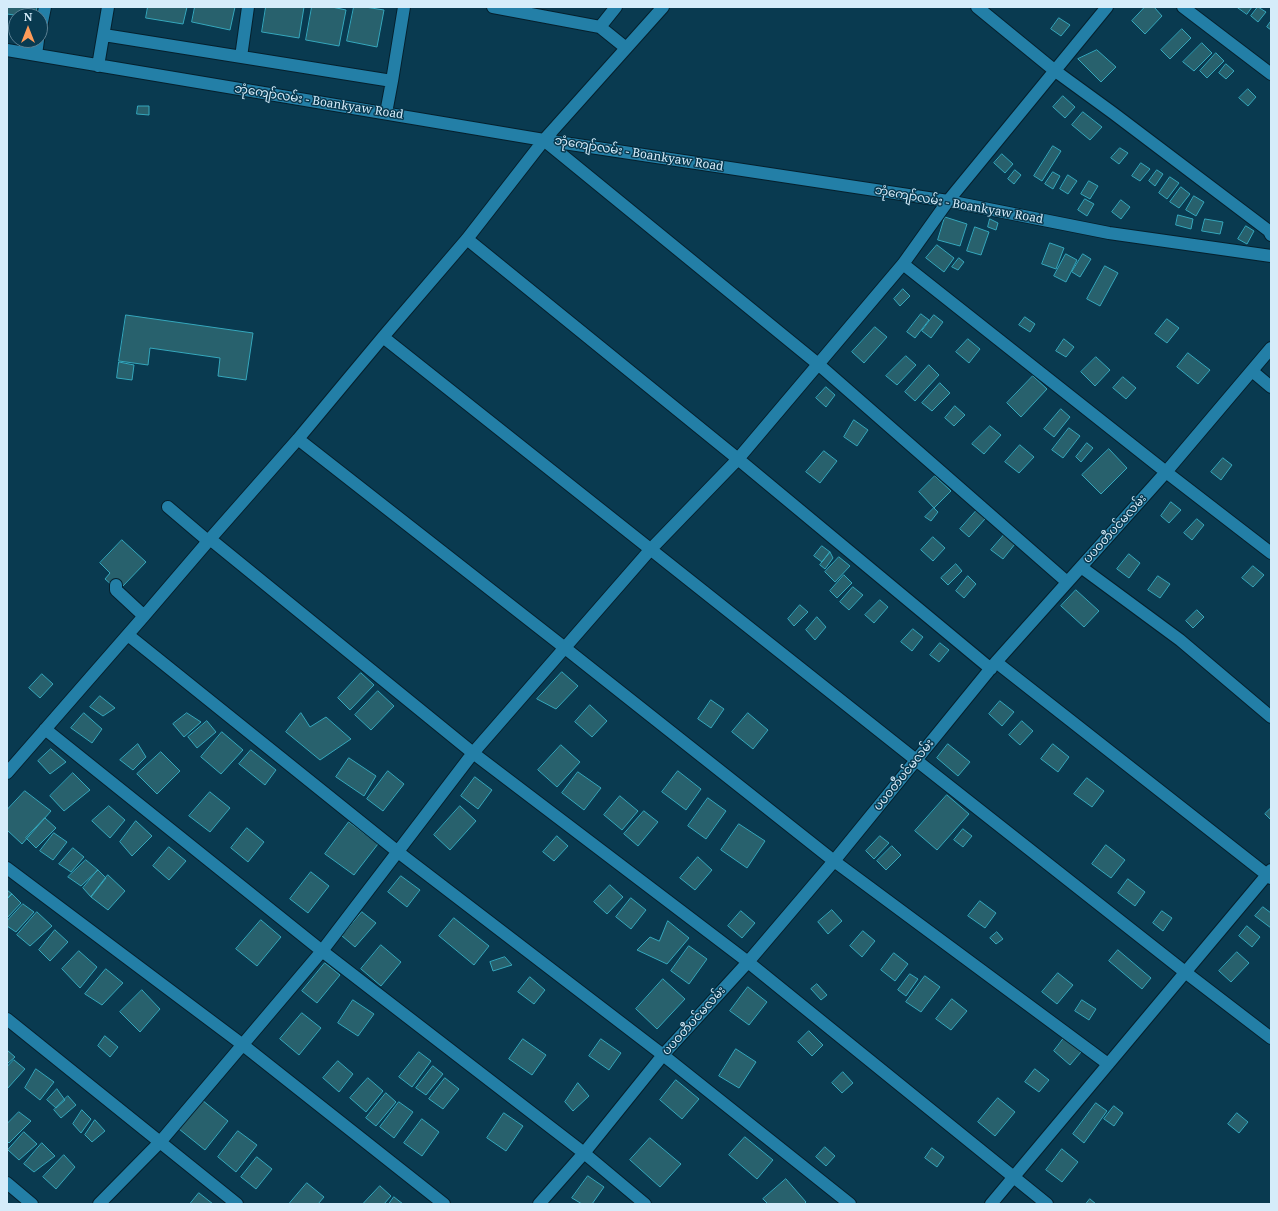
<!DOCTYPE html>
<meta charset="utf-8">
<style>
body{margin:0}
#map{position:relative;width:1278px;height:1211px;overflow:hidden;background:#093a50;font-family:"Noto Serif",serif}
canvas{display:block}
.frame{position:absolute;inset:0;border:8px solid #d5ecfa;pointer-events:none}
.north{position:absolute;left:8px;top:8px;width:40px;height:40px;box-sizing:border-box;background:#093a50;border:1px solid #5b8194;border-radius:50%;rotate:0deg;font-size:11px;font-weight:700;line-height:16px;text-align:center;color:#d5ecfa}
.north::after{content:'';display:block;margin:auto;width:14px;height:18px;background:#fe9b59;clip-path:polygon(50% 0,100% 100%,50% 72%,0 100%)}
</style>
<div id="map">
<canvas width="1278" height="1211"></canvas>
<div class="frame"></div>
<div class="north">N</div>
</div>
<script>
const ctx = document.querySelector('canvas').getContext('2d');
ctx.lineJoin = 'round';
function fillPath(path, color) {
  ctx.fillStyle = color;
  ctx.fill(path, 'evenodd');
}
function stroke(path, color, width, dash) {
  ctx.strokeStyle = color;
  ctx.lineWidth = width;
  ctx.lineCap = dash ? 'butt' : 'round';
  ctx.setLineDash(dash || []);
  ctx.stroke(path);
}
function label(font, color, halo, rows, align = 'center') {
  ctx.font = font + ' "Noto Serif","Noto Sans Myanmar",serif';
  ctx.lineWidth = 3;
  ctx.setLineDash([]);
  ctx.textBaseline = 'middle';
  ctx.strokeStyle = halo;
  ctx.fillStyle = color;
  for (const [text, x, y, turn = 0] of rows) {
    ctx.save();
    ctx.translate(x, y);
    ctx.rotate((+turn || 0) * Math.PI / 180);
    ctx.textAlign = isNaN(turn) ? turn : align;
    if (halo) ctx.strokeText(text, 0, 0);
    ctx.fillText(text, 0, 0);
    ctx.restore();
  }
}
const building = new Path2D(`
 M7 7H37L36 16H22L7 14Z
 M148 7H187L183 24 146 18Z
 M195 7H235L230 30 192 22Z
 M266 7H304L299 38 262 32Z
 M312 7H332L346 10 339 46 306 40Z
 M354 7H365L384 10 377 47 347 41Z
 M1145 7H1154L1162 16 1145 34 1132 21Z
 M1237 7H1252L1247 14Z
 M1258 7 1266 12 1258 22 1251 16Z
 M1059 18 1070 25 1061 36 1051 29Z
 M1271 21V30L1267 27Z
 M1182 29 1191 38 1170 59 1161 50Z
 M1202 43 1212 53 1194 71 1183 62Z
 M1097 50 1116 67 1101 82 1078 59Z
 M1216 53 1224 61 1207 78 1200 71Z
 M1226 64 1234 71 1226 79 1219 73Z
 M1248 89 1256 97 1248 106 1239 98Z
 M1063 96 1075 107 1065 118 1053 107Z
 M138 106H149V115L137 114Z
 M1083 112 1102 127 1090 140 1072 125Z
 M1053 146 1061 151 1042 181 1034 176Z
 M1120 148 1128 153 1119 164 1111 158Z
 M1002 154 1013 164 1005 173 994 163Z
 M1141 163 1150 169 1140 181 1132 176Z
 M1015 170 1021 175 1014 184 1008 179Z
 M1157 170 1163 174 1155 186 1149 181Z
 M1053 172 1060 176 1053 189 1045 184Z
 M1068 175 1077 181 1068 194 1060 189Z
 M1170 177 1179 183 1167 199 1159 193Z
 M1089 181 1098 186 1090 199 1081 194Z
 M1181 187 1190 194 1179 208 1170 202Z
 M1194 196 1204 202 1196 216 1186 210Z
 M1085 199 1094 204 1087 216 1078 210Z
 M1121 200 1130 207 1121 219 1112 212Z
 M1178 215 1193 219 1191 229 1176 225Z
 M945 217 967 224 960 246 938 240Z
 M990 219 998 223 996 230 988 227Z
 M1205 219 1223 222 1220 234 1202 231Z
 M1246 226 1254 231 1247 244 1238 239Z
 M975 227 989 232 981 255 967 251Z
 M1050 243 1064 248 1056 269 1042 264Z
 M937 245 954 258 944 272 926 258Z
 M1066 254 1077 260 1066 282 1054 276Z
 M1083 254 1091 259 1080 277 1072 272Z
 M959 258 964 262 958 270 952 267Z
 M1105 266 1118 273 1100 306 1087 299Z
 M903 289 910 296 900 306 894 299Z
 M921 314 929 320 915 338 907 332Z
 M126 315 253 333 246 380 218 376 220 358 150 348 148 365 119 361Z
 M934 315 943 322 931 338 922 331Z
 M1025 317 1035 324 1030 332 1019 325Z
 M1167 319 1179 328 1167 343 1155 334Z
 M875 327 887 337 864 363 852 352Z
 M968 339 980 349 969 363 956 352Z
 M1064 339 1074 347 1066 357 1056 351Z
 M1188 353 1210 370 1198 384 1177 367Z
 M906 356 916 365 897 385 886 376Z
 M1096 357 1110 370 1095 386 1081 372Z
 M119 362 134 365 132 380 117 378Z
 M929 365 939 375 915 401 905 392Z
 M1033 376 1047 389 1021 417 1007 403Z
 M1123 377 1136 388 1126 399 1113 388Z
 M940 383 950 393 932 411 922 403Z
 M826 387 835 395 826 407 816 398Z
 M955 406 965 415 954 426 945 418Z
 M1061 409 1070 417 1054 437 1044 429Z
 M854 420 868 430 857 446 844 437Z
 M990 426 1001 435 984 454 972 444Z
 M1069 428 1080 436 1063 458 1052 450Z
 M1087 443 1093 448 1081 462 1076 457Z
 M1020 445 1034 457 1019 473 1005 462Z
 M1109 449 1127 468 1101 494 1082 475Z
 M824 451 837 461 820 483 806 472Z
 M1223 458 1232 465 1221 480 1211 472Z
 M935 476 951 491 934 508 919 492Z
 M1171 502 1181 510 1169 523 1161 516Z
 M934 508 938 512 931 521 925 517Z
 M977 510 985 519 969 537 960 529Z
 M1197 519 1204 525 1192 540 1184 533Z
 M1004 535 1015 544 1003 559 991 550Z
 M933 537 945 548 933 561 921 550Z
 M122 540 146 562 123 586 118 581 113 586 105 579 110 573 100 563Z
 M822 546 830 552 822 562 814 556Z
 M830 552 833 558 825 569 820 565Z
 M1129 554 1140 563 1129 578 1117 569Z
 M839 557 850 566 835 582 825 572Z
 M956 564 962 571 948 585 941 578Z
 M1253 566 1264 575 1253 587 1242 578Z
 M844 575 852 583 837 598 830 591Z
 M968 576 976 584 964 598 956 591Z
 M1158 576 1170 584 1160 598 1148 590Z
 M853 587 863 595 849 610 840 602Z
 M1076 590 1099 611 1084 627 1061 606Z
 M880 600 888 607 874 623 865 615Z
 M800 605 808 612 794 626 788 619Z
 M1197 610 1204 617 1193 628 1186 621Z
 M817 617 826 627 815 640 806 630Z
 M913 629 923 637 912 651 901 642Z
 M940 643 949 650 939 662 930 655Z
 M562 672 578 686 556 709 537 699Z
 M361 673 374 685 350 710 338 698Z
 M42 674 53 684 40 698 29 688Z
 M378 691 394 706 371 730 355 715Z
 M100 696 115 708 103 716 90 707Z
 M711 700 724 709 711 728 698 719Z
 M1000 701 1014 712 1002 726 989 714Z
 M590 705 607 721 592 737 575 722Z
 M84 713 102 729 92 743 71 728Z
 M187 713 201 722 184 737 173 724Z
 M301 713 310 727 326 717 351 739 320 760 286 732Z
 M748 713 768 730 753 749 732 732Z
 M207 721 216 732 197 748 188 737Z
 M1022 721 1033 731 1020 745 1009 735Z
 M222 732 243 750 221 774 201 757Z
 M138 744 146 757 133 770 120 760Z
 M948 744 970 762 958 776 937 758Z
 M1053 744 1069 757 1058 772 1041 759Z
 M561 745 580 762 557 787 538 770Z
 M51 749 66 762 50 774 38 761Z
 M251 750 276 770 265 785 239 764Z
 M161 752 180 771 157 794 137 774Z
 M349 758 376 776 364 796 336 777Z
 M388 771 404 784 383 811 367 799Z
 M678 771 701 789 686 810 662 792Z
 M578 772 601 788 584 810 562 793Z
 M73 773 90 790 64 811 50 796Z
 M475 777 492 790 478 809 461 796Z
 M1087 778 1104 791 1092 807 1074 794Z
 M25 791 51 811 22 844 7 830V810Z
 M210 792 230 808 210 832 189 816Z
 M947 795 969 814 937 850 915 831Z
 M620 796 638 811 622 830 604 815Z
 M708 798 726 811 706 839 688 826Z
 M109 806 125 820 110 838 92 821Z
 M460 806 476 821 450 850 434 835Z
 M1271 808V820L1265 814Z
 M644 811 658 822 638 846 624 834Z
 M45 818 56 828 36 848 26 838Z
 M136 821 152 836 132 856 120 842Z
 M349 822 378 844 354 875 325 854Z
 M739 824 765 841 747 868 721 850Z
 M247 828 264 842 248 862 231 848Z
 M963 829 972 836 963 847 954 840Z
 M54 833 67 842 53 860 40 851Z
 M557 836 568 846 554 861 543 852Z
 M880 836 889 843 874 859 866 851Z
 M1106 845 1125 860 1111 878 1092 864Z
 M892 846 901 855 886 870 877 861Z
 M169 847 186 861 169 880 153 866Z
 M73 848 84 857 71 872 59 864Z
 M698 857 712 870 695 890 680 878Z
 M86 860 98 870 81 886 68 877Z
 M98 870 106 878 91 897 83 888Z
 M311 872 329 886 308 913 290 899Z
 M108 875 125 891 108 910 91 897Z
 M401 876 420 890 407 907 388 892Z
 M1128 879 1145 892 1135 906 1118 893Z
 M610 885 623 897 607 914 594 902Z
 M7 890 12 894 7 899Z
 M12 894 21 903 7 918V899Z
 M631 898 646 910 631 929 616 917Z
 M980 901 996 913 985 928 968 916Z
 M23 904 34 912 16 932 7 926V921Z
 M1263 907 1271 913V928L1255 916Z
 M832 910 842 921 828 934 818 922Z
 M741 911 755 923 742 938 728 926Z
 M1162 911 1172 918 1163 931 1153 923Z
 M37 912 52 926 30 946 17 935Z
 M362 912 376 923 355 947 342 936Z
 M454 918 489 946 474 965 439 936Z
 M261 920 281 937 257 966 236 949Z
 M668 921 689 938 667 964 637 950 650 937 659 941Z
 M1247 926 1260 937 1252 947 1239 936Z
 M55 930 68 942 50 961 39 950Z
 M863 931 875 941 862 957 850 946Z
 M997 932 1003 939 996 944 990 938Z
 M381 945 401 962 381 986 361 969Z
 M689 946 707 959 689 984 671 971Z
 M1118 950 1151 978 1142 989 1109 961Z
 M79 951 97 967 80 988 62 969Z
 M1237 952 1249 963 1231 982 1219 971Z
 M894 953 908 964 895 981 881 970Z
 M505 957 512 965 493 971 490 962Z
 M325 963 340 975 317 1003 302 991Z
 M106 969 123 983 102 1005 85 994Z
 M1058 973 1073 985 1057 1004 1042 992Z
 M910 974 918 979 906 996 898 990Z
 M925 976 940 987 921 1012 906 1002Z
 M530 977 545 990 534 1004 518 992Z
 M663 979 685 999 657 1029 636 1009Z
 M817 984 827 995 821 1000 811 989Z
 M748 987 767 1002 749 1025 730 1011Z
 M142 990 160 1009 140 1032 120 1012Z
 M952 999 967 1011 951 1030 936 1019Z
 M353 1000 374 1014 358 1036 338 1023Z
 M1082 1000 1096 1009 1089 1020 1075 1011Z
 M302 1013 321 1028 299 1055 280 1039Z
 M809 1031 823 1045 812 1056 798 1042Z
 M105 1036 118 1047 110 1057 98 1046Z
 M1064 1038 1081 1052 1070 1065 1054 1051Z
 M523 1039 546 1055 532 1075 509 1059Z
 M601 1039 621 1053 609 1070 589 1056Z
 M736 1049 756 1062 739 1088 719 1076Z
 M7 1050 15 1057 7 1064Z
 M419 1052 431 1061 412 1087 399 1077Z
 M14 1060 25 1069 7 1089V1067Z
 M338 1061 353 1074 339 1092 323 1078Z
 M433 1066 443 1074 426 1095 416 1088Z
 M36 1069 54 1082 40 1100 25 1088Z
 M1035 1069 1049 1080 1039 1092 1025 1082Z
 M843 1072 853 1083 842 1093 832 1083Z
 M368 1078 383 1091 366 1112 350 1098Z
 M445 1078 459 1089 443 1109 429 1099Z
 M676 1080 699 1099 682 1119 660 1100Z
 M578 1083 589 1096 573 1111 565 1102Z
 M57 1089 65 1100 56 1108 47 1100Z
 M386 1093 396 1102 376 1126 366 1118Z
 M68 1096 76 1105 61 1118 54 1110Z
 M998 1098 1015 1112 995 1136 978 1122Z
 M202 1100 228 1121 205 1150 179 1129Z
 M399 1102 413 1112 394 1138 380 1127Z
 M1096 1103 1107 1111 1084 1143 1073 1134Z
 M1114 1106 1123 1113 1114 1126 1104 1119Z
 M82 1110 91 1119 81 1133 73 1124Z
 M19 1112 31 1121 9 1143 7 1141V1124Z
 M504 1113 523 1126 506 1151 487 1138Z
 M1237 1113 1248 1122 1239 1133 1228 1124Z
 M422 1119 439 1132 422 1156 404 1143Z
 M95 1120 105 1131 92 1142 85 1135Z
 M238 1131 257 1145 236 1172 218 1157Z
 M24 1132 37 1144 19 1160 8 1150Z
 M745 1137 773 1160 757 1179 729 1155Z
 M650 1138 681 1164 660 1187 630 1160Z
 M42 1143 55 1156 34 1172 24 1164Z
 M825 1147 835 1156 826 1166 816 1157Z
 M932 1148 944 1157 937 1167 925 1158Z
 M1062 1149 1078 1162 1062 1182 1046 1170Z
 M64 1155 75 1167 56 1189 43 1177Z
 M257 1157 272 1169 256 1189 241 1177Z
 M588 1176 604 1187 592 1204H582L572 1198Z
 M786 1179 806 1202 804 1204H768L763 1199Z
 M307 1183 324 1197 318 1204H289Z
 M380 1186 391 1196 384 1204H363Z
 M199 1193 213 1204H190Z
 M394 1197 403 1204H389Z
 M1090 1199 1096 1204H1086Z`);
fillPath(building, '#28616d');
stroke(building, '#35a7bc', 1);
const street = new Path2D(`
 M493 7 600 27 616 7
 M977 7 1054 70 1113 113 1269 231 1271 235
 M1183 7 1271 74
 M600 27 626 48
 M40 32 45 7
 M104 35 392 81 404 7
 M7 50 544 140 948 201 1109 233 1271 256
 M36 55 38 40
 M241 57 248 7
 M98 66 108 7
 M386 113 392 81
 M545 141 818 364 1067 582
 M467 239 738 459 991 669
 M903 264 1166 472 1271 553
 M383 337 916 760 1185 972 1271 1038
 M1252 371 1271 387
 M298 439 565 648 834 861 1108 1064
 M168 507 208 541
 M210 539 473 753 748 962 1047 1204
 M1081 567 1180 640 1271 717
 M116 585V590L144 616
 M128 635 398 852 663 1055 850 1204
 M996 662 1271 878
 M45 729 322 951 584 1153 645 1204
 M7 773 144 616 210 539 298 439 383 337 467 239 544 140 663 7
 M7 868 243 1045 444 1204
 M7 1019 237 1204
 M7 1183 32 1204
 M99 1204 161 1141 322 951 473 753 650 550 738 459 903 264 948 201 1107 7
 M539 1204 584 1153 663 1055 748 962 834 861 996 662 1166 472 1271 348
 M991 1204 1271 870`);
stroke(street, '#05202d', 14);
stroke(street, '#237fa7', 12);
label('12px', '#d5ecfa', '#093a50', [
 ["ဘုံကျော်လမ်း - Boankyaw Road",319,102,9],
 ["ဘုံကျော်လမ်း - Boankyaw Road",639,154,9],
 ["ဘုံကျော်လမ်း - Boankyaw Road",959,205,10],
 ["ပပဝတီပင်မလမ်း",1115,529,-48],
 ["ပပဝတီပင်မလမ်း",904,775,-51],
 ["ပပဝတီပင်မလမ်း",694,1021,-48]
]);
</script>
